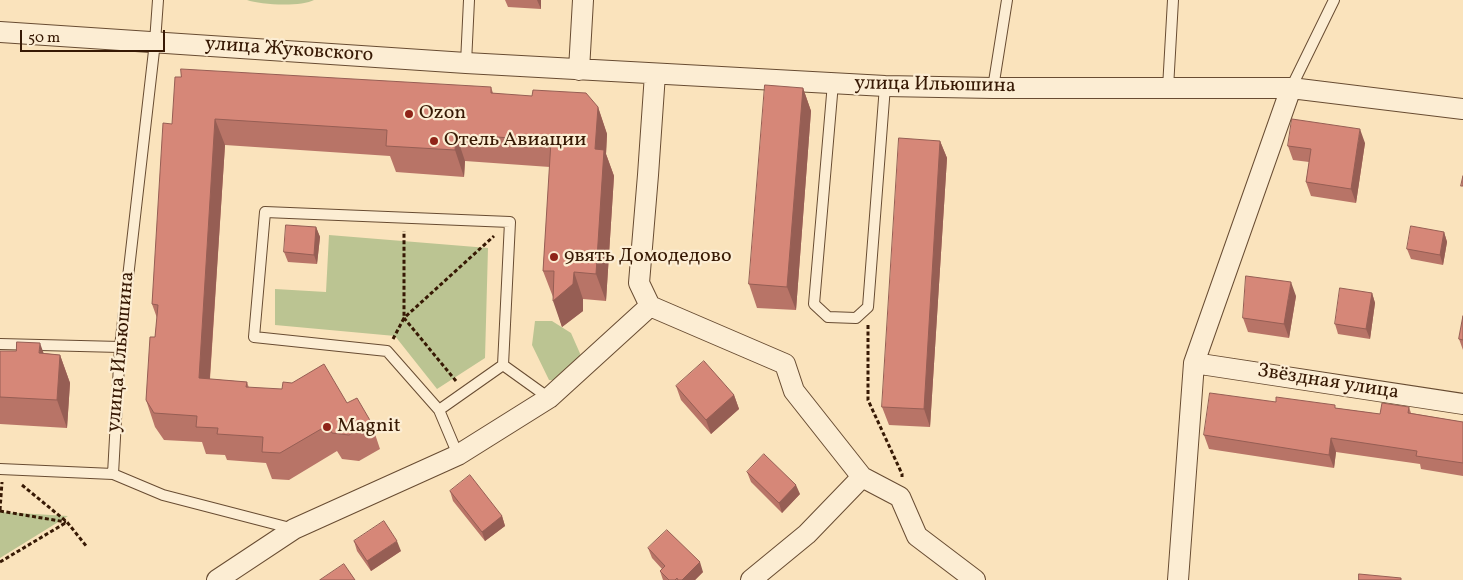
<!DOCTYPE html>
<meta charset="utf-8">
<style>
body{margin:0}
#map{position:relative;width:1463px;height:580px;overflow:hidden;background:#fae3bc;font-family:Vollkorn,serif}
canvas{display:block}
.scale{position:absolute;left:20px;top:30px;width:145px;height:22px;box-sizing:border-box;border:2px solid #371904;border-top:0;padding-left:6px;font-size:15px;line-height:18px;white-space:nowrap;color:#371904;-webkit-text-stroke:4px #fcedd3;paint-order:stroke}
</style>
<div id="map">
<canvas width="1463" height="580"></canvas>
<div class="scale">50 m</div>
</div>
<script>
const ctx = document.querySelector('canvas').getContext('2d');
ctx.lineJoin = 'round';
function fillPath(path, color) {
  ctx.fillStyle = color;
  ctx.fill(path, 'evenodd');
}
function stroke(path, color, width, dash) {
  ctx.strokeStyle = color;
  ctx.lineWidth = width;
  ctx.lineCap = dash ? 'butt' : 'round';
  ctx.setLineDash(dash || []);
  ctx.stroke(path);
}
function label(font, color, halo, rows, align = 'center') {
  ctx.font = font + ' Vollkorn,serif';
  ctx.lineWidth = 4.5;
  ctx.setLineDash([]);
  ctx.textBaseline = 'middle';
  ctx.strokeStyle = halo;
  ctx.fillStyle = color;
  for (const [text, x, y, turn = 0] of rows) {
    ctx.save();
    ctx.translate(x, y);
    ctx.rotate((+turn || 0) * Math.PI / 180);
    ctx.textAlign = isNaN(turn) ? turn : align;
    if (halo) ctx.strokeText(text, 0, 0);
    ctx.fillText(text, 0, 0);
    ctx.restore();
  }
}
fillPath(new Path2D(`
 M247 0H314C302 7 260 5 247 0Z
 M329 235 488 248 485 358 437 389 395 336 275 325V289L326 292Z
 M535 321H552L571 333 582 358 560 381 549 380 532 345Z
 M0 512 68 516 0 558Z`), '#bbc492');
const service = new Path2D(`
 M158 0 155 42 120 347 113 474 163 495 294 529
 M466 63 469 0
 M833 83 814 304 828 317 856 318 868 307 885 86
 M993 88 1007 0
 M1168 88 1173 0
 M1291 88 1334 0
 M0 344 120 347
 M439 410 503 365
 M458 455 439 410 387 351 254 337 265 212 510 222 503 365 549 398
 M0 469 113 474`);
const minor = new Path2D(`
 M0 32 466 63 885 86 993 88H1291L1463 109
 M579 70 583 0
 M655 74 648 175 639 283 650 306 785 364 794 391 862 477 900 497 917 536 975 580
 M1194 363 1463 404
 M217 580 294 529 458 455 549 398 650 306
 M751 580 807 534 862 477
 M1178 580 1194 363 1291 88`);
stroke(service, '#684c32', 12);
stroke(minor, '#684c32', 22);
stroke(new Path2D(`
 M868 325V400L902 474V477
 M393 339 404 318V231
 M456 381 404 318 494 236
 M22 485 67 522 87 547
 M0 510 2 482
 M0 511 66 522
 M0 562 67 522`), '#371904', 3, [4, 2.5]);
stroke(service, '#fcedd3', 10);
stroke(minor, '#fcedd3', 20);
fillPath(new Path2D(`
 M505 0H541V9L508 7Z
 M491 87 493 93 598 107 607 134 606 154 614 176 606 301 583 299V311L562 327 553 297 543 271 550 167 465 161 464 177 396 172 390 156 225 145 210 379 247 382 249 388 347 403 371 422 380 449 359 461 342 459 337 451 289 480 272 479 266 463 227 460 225 455 206 454 202 442 164 440 155 427 146 400 155 337 157 318 152 304 172 124Z
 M803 88 811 111 796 310 757 308 749 284Z
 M940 141 947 158 930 427 889 425 882 407Z
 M1365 143 1356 203 1311 196 1306 182 1309 162 1293 160 1288 146Z
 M316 227 320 237 317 264 288 262 284 252Z
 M1444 232 1447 242 1443 265 1411 259 1407 249Z
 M1372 293 1375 303 1370 339 1338 334 1335 324Z
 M1296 296 1289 338 1248 332 1243 318Z
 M1463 316V350L1459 339Z
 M0 351 43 353 60 355 70 383 67 428 0 424Z
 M676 386 734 395 739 409 711 434 681 400Z
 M1276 402 1336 408 1380 414 1409 407 1411 413 1463 422V476L1421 469 1420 464 1336 452 1334 468 1209 449 1204 435Z
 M747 472 800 494 782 513 751 482Z
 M450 491 502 516 505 526 485 541 453 501Z
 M354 541 401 551 371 571 357 551Z
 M648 548 703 572 695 580H663L660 571 662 569 652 558Z`), '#b87467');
fillPath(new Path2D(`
 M537 0H541V9Z
 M803 88 811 111 796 310 787 287Z
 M598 107 607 134 606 154 614 176 606 301 596 274 595 149Z
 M215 119 225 145 208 405 199 378Z
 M1360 129 1365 143 1356 203 1351 189Z
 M456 134 465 161 464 177 455 150Z
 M940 141 947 158 930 427 924 409Z
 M316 227 320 237 317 264 314 255Z
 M1444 232 1447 242 1443 265 1440 255Z
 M574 272 583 299V311L562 327 553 301Z
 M1291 282 1296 296 1289 338 1284 324Z
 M1372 293 1375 303 1370 339 1366 329Z
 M40 343 50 371 39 353Z
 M60 355 70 383 67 428 57 400Z
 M734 395 739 409 711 434 706 420Z
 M1331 438 1336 452 1334 468 1329 455Z
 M796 485 800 494 782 513 779 503Z
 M502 516 505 526 485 541 482 532Z
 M397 541 401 551 371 571 367 561Z
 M700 562 703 572 695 580H682Z`), '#965e54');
const building = new Path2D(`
 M181 69 491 87V93L532 96 533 90 586 93 598 107 595 149 604 150 596 274 574 272 573 284 553 301 554 271H543L551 141 456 134 455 150 386 146 387 130 215 119 199 378 247 382 246 387 282 389 283 382 292 383 324 364 347 403 357 398 371 422 349 435 332 433 328 425 280 453 262 452 263 437 217 434 218 428 196 427 197 416 154 413 146 400 150 337H155L158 305 152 304 163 123 172 124 175 77H181Z
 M765 85 803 88 787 287 749 284Z
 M1292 119 1360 129 1351 189 1306 182 1311 149 1288 146Z
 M899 138 940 141 924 409 882 407Z
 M1463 176V186H1461Z
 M286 225 316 227 314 255 284 252Z
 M1411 226 1444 232 1440 255 1407 249Z
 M1246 276 1291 282 1284 324 1243 318Z
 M1340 288 1372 293 1366 329 1335 324Z
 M1463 316V340L1459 339Z
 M17 342 40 343 39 353 60 355 57 400 0 397V351H16Z
 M704 361 734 395 706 420 676 386Z
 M1210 393 1276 402V397L1335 405V408L1380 414 1382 403 1409 407 1408 413 1463 422V463L1416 456 1417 451 1331 438 1329 455 1204 435Z
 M764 454 796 485 779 503 747 472Z
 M470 475 502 516 482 532 450 491Z
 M384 521 397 541 367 561 354 541Z
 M667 530 700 562 682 580H678L677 578 675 580H669L660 571 665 566 648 548Z
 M344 564 355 580H320Z
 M1359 574 1401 578V580H1359Z`);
fillPath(building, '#d68778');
stroke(building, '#965e54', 1);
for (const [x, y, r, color] of [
 [409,114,5,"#8f2418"],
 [434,141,5,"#8f2418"],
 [554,257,5,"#8f2418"],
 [327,427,5,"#8f2418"]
]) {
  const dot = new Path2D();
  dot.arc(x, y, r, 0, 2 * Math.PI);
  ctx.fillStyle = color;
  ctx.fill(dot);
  stroke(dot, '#fcedd3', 2);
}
label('20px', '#371904', '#fcedd3', [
 ["улица Жуковского",289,51,4],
 ["улица Ильюшина",935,86,1],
 ["улица Ильюшина",122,352,-85],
 ["Звёздная улица",1328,383,9]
]);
label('20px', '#371904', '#fcedd3', [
 ["Ozon",419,114],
 ["Отель Авиации",444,141],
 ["9вять Домодедово",564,257],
 ["Magnit",337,427]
], 'left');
</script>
